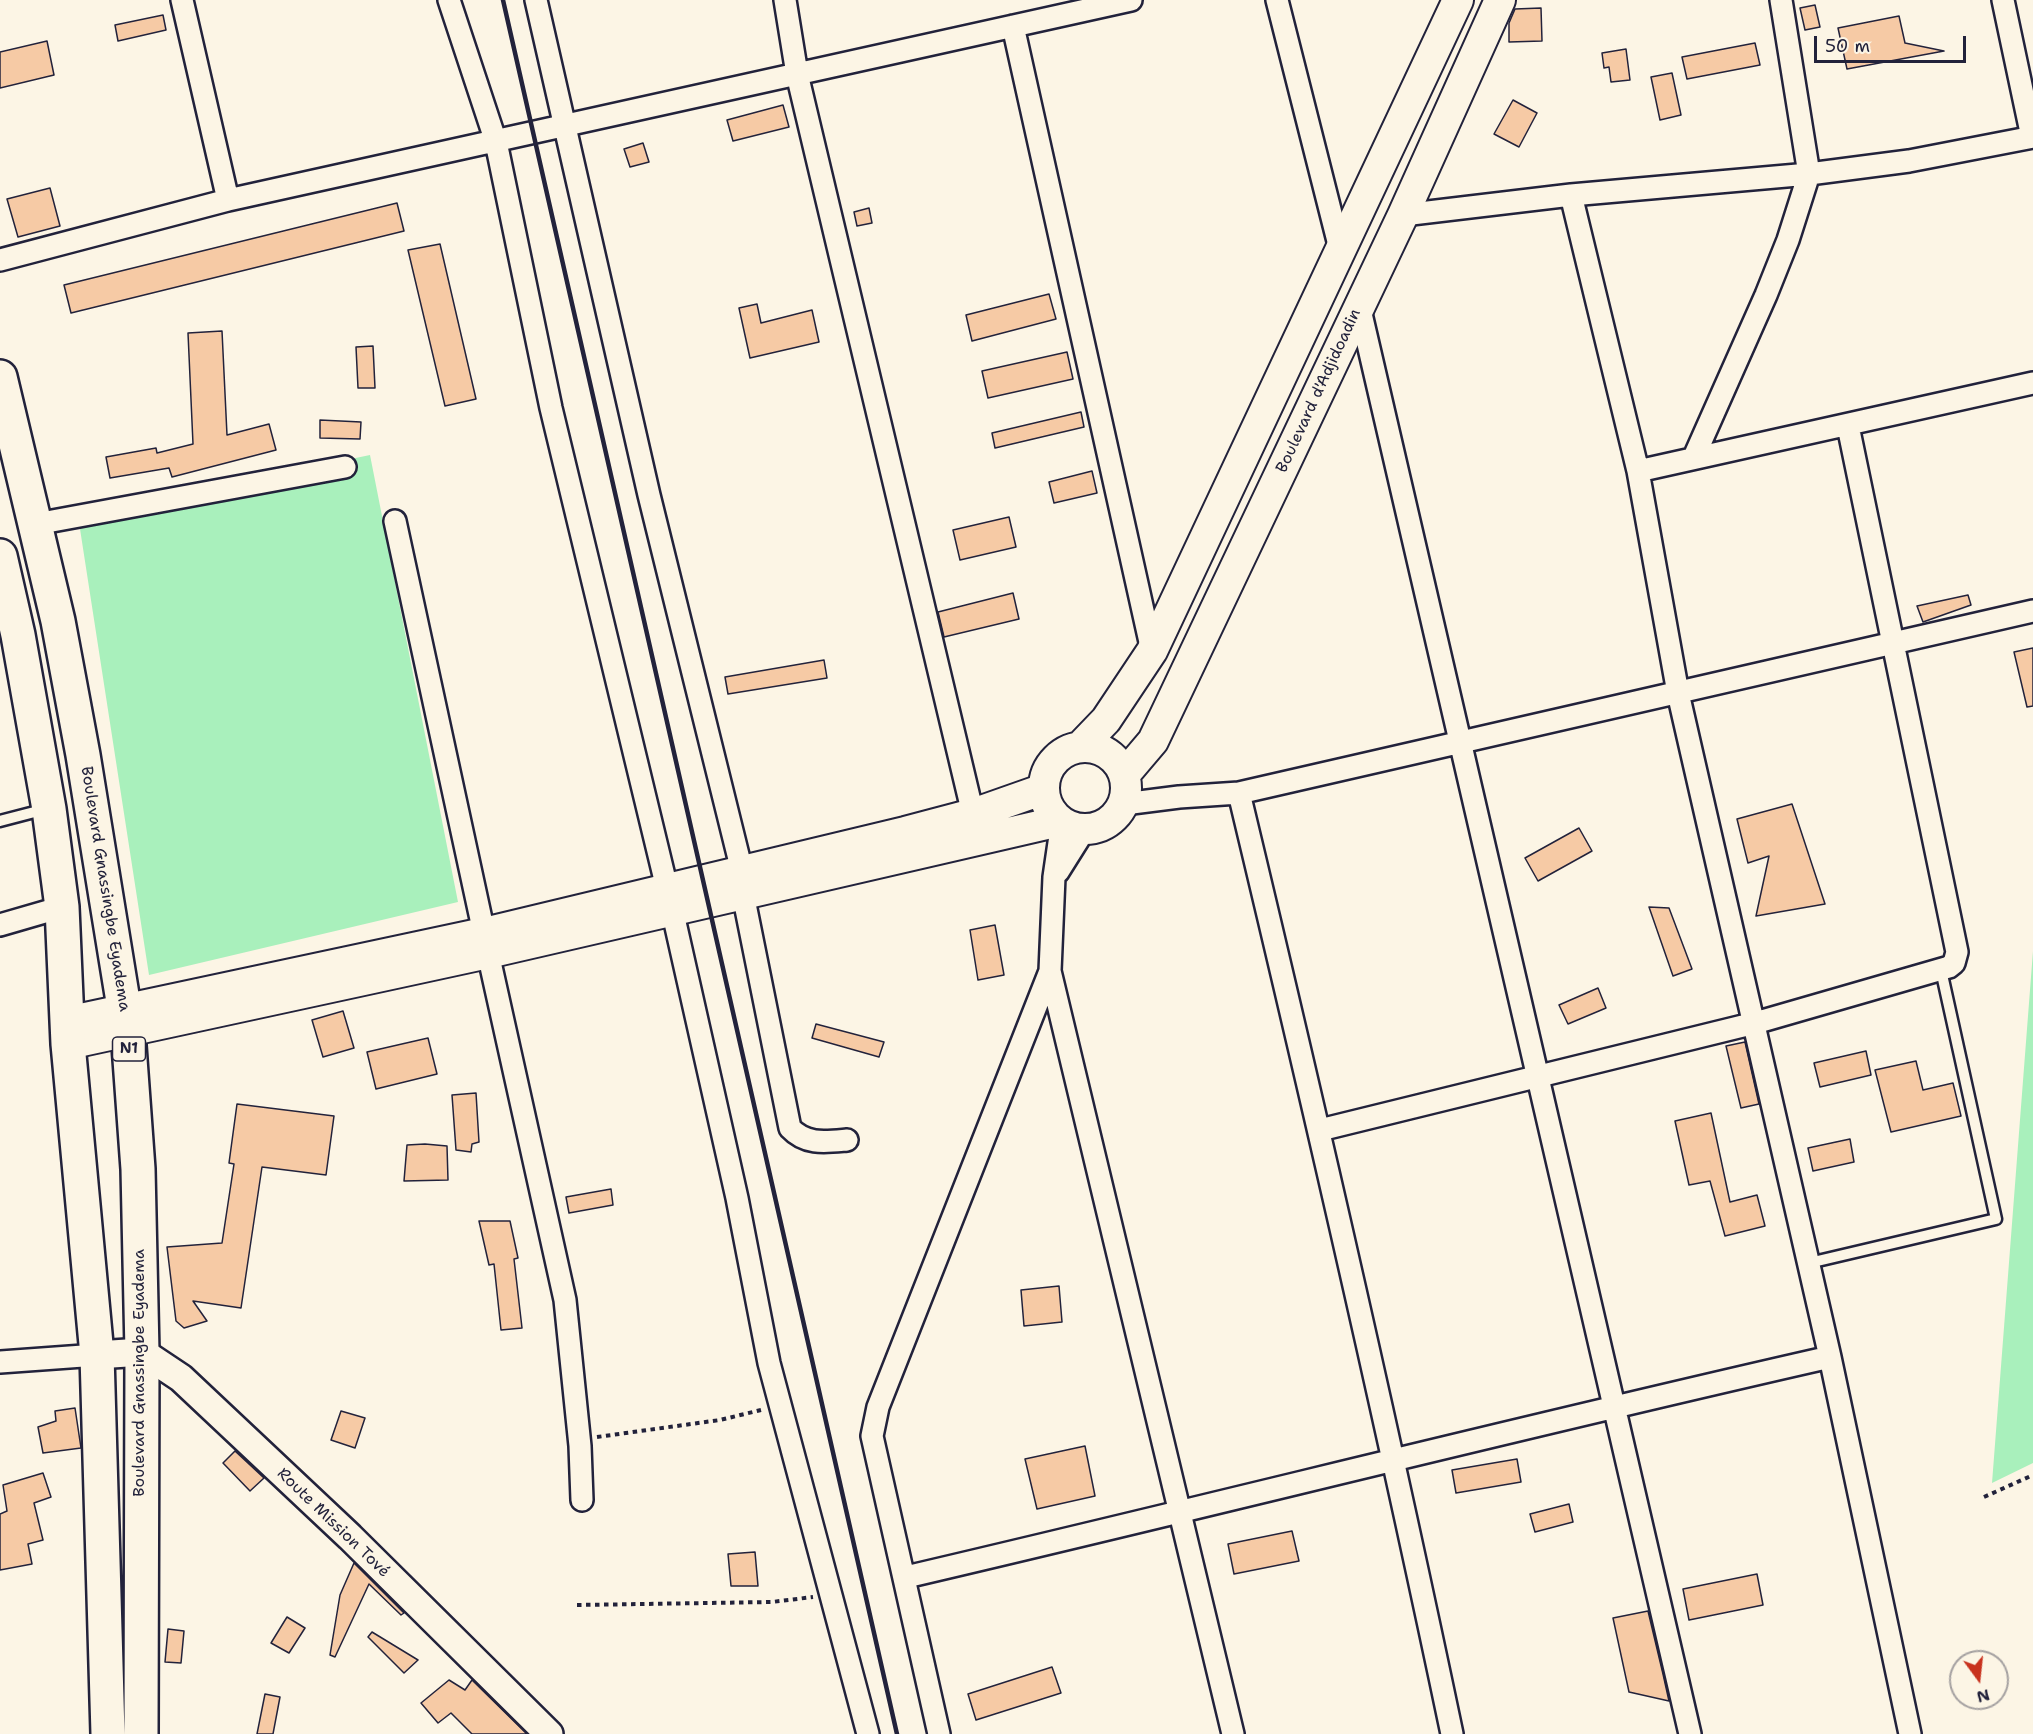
<!DOCTYPE html>
<meta charset="utf-8">
<style>
body{margin:0}
#map{position:relative;width:2033px;height:1734px;overflow:hidden;background:#fcf5e5;font-family:"Shantell Sans",sans-serif}
canvas{display:block}
.north{position:absolute;left:1949px;top:1650px;width:60px;height:60px;box-sizing:border-box;background:#fcf5e5;border:2px solid #a5a1a1;border-radius:50%;rotate:165deg;font-size:16px;font-weight:700;line-height:24px;text-align:center;color:#22223b}
.north::after{content:'';display:block;margin:auto;width:21px;height:27px;background:#c8321e;clip-path:polygon(50% 0,100% 100%,50% 72%,0 100%)}
.scale{position:absolute;left:1814px;top:36px;width:152px;height:27px;box-sizing:border-box;border:3px solid #22223b;border-top:0;padding-left:8px;font-size:18px;line-height:21px;white-space:nowrap;color:#22223b;-webkit-text-stroke:4px #fcf5e5;paint-order:stroke}
</style>
<div id="map">
<canvas width="2033" height="1734"></canvas>
<div class="north">N</div>
<div class="scale">50 m</div>
</div>
<script>
const ctx = document.querySelector('canvas').getContext('2d');
ctx.lineJoin = 'round';
function fillPath(path, color) {
  ctx.fillStyle = color;
  ctx.fill(path, 'evenodd');
}
function stroke(path, color, width, dash) {
  ctx.strokeStyle = color;
  ctx.lineWidth = width;
  ctx.lineCap = dash ? 'butt' : 'round';
  ctx.setLineDash(dash || []);
  ctx.stroke(path);
}
function label(font, color, halo, rows, align = 'center') {
  ctx.font = font + ' "Shantell Sans",sans-serif';
  ctx.lineWidth = 5;
  ctx.setLineDash([]);
  ctx.textBaseline = 'middle';
  ctx.strokeStyle = halo;
  ctx.fillStyle = color;
  for (const [text, x, y, turn = 0] of rows) {
    ctx.save();
    ctx.translate(x, y);
    ctx.rotate((+turn || 0) * Math.PI / 180);
    ctx.textAlign = isNaN(turn) ? turn : align;
    if (halo) ctx.strokeText(text, 0, 0);
    ctx.fillText(text, 0, 0);
    ctx.restore();
  }
}
fillPath(new Path2D(`
 M370 455 458 902 149 975 78 516Z
 M2033 951V1463L1992 1483Z`), '#a9f0bc');
const building = new Path2D(`
 M1815 5 1820 27 1805 30 1800 8Z
 M1541 8 1542 41 1509 42V23L1515 9Z
 M163 15 166 30 118 41 115 25Z
 M1899 16 1905 43 1944 51 1847 69 1838 28Z
 M47 41 54 75 0 88V52Z
 M1755 43 1760 65 1687 79 1682 57Z
 M1626 49 1630 80 1611 82 1609 67 1604 68 1602 53Z
 M1672 73 1681 115 1660 120 1651 77Z
 M1513 100 1537 113 1519 147 1494 134Z
 M783 105 789 127 733 141 727 120Z
 M643 143 649 162 630 167 624 149Z
 M50 188 60 226 18 237 7 199Z
 M397 203 404 231 71 313 64 285Z
 M869 208 872 223 857 226 854 212Z
 M440 244 476 399 445 406 408 250Z
 M1049 294 1056 319 972 341 966 315Z
 M757 304 761 323 812 310 819 342 750 358 739 308Z
 M222 331 227 435 269 424 276 450 172 477 169 468 110 478 106 457 156 448 157 453 193 444 188 333Z
 M373 346 375 388H358L356 347Z
 M1067 352 1073 379 988 398 982 371Z
 M1081 412 1084 427 995 448 992 433Z
 M320 420 361 422 360 439 320 438Z
 M1092 471 1097 493 1054 503 1049 482Z
 M1009 517 1016 547 960 560 953 530Z
 M1013 593 1019 619 944 637 938 612Z
 M1968 595 1971 605 1923 622 1917 606Z
 M2033 648V706L2027 707 2014 652Z
 M824 660 827 678 728 694 725 677Z
 M1792 804 1825 904 1756 916 1769 856 1748 863 1737 819Z
 M1579 828 1592 851 1538 881 1525 858Z
 M1649 907 1669 908 1692 969 1673 976Z
 M995 925 1004 975 978 980 970 930Z
 M1598 988 1606 1008 1568 1024 1559 1005Z
 M343 1011 354 1048 323 1057 312 1020Z
 M816 1024 884 1042 879 1057 812 1038Z
 M428 1038 437 1074 376 1089 367 1052Z
 M1745 1042 1759 1104 1741 1108 1726 1046Z
 M1866 1051 1871 1075 1820 1087 1814 1063Z
 M1916 1061 1923 1090 1953 1083 1961 1116 1891 1132 1875 1070Z
 M476 1093 479 1142 472 1144 471 1152 456 1150 452 1095Z
 M237 1104 334 1116 326 1175 262 1167 241 1308 193 1301 207 1321 184 1328 176 1321 167 1247 222 1243 234 1164 229 1163Z
 M1711 1113 1730 1202 1757 1195 1765 1226 1725 1236 1710 1181 1689 1185 1675 1121Z
 M1850 1139 1854 1162 1813 1171 1808 1148Z
 M425 1144 447 1146 448 1180 404 1181 407 1145Z
 M611 1189 613 1205 569 1213 566 1197Z
 M479 1221H510L518 1258 514 1259 522 1328 501 1330 494 1264 489 1265Z
 M1059 1286 1062 1322 1024 1326 1021 1290Z
 M75 1408 81 1448 43 1453 38 1427 56 1421 55 1411Z
 M341 1411 365 1418 355 1448 331 1440Z
 M1085 1446 1095 1496 1037 1509 1025 1459Z
 M235 1451 264 1478 250 1491 223 1463Z
 M1517 1459 1521 1482 1456 1493 1452 1470Z
 M43 1473 51 1497 34 1503 43 1540 28 1544 32 1564 0 1570V1514L7 1511 3 1485Z
 M1569 1504 1573 1522 1535 1532 1530 1514Z
 M1292 1531 1299 1561 1234 1574 1228 1544Z
 M755 1552 758 1586H731L728 1554Z
 M354 1563 404 1613 401 1615 369 1584 335 1657 330 1655 340 1595Z
 M1757 1574 1763 1605 1689 1620 1683 1589Z
 M1648 1611 1663 1674 1669 1701 1629 1692 1613 1618Z
 M287 1617 305 1628 289 1653 271 1643Z
 M168 1629 184 1631 181 1663 165 1662Z
 M372 1632 418 1660 404 1673 368 1637Z
 M1052 1667 1061 1693 976 1720 968 1694Z
 M449 1680 465 1690 472 1680 527 1734H472L451 1713 438 1723 421 1703Z
 M265 1694 280 1697 273 1734H257Z`);
fillPath(building, '#f6caa5');
stroke(building, '#22223b', 1.5);
const service = new Path2D(`
 M0 821 46 809
 M1809 1263 1996 1219 1941 970`);
const minor = new Path2D(`
 M182 0 228 200
 M449 0 496 142 551 408 672 909 737 1198 769 1363 868 1734
 M536 0 649 495 742 871
 M785 0 797 74 973 814
 M1277 0 1341 253
 M2003 0 2032 137
 M1013 26 1152 651
 M1571 195 1638 471 1678 693 1830 1357 1910 1734
 M1403 215 1571 195 1809 174 1909 161 2033 137
 M0 260 228 200 1131 0
 M1359 305 1690 1734
 M1694 457 1766 295 1788 240 1809 174 1781 0
 M1638 471 2033 383
 M395 521 484 933
 M36 524 345 467
 M1239 793C1314 1106 1386 1419 1452 1734
 M1124 804 1179 797 1239 793 2033 611
 M1058 872 1085 829
 M743 894 790 1128C806 1145 825 1142 847 1140
 M0 925 62 907
 M488 953 565 1300 580 1446 582 1500
 M1050 971 1233 1734
 M1320 1130 1755 1023 1949 967 1954 963 1957 952 1848 426
 M0 1362 97 1355
 M906 1577C1214 1505 1521 1427 1830 1357
 M939 1734 872 1436 878 1407 1050 971 1054 877 1062 822`);
const tertiary = new Path2D(`
 M97 1355 142 1352 181 1378 350 1537 549 1734`);
const secondary = new Path2D(`
 M1081 746 1106 720 1152 651 1458 0
 M1044 788a41 41 0 1 1 82 0a41 41 0 1 1-82 0Z
 M1125 774 1153 741 1403 215 1500 0
 M67 1022 484 933 905 832 973 814 1044 789
 M68 1044 488 953 1060 821`);
const trunk = new Path2D(`
 M0 377 58 621 83 755 128 1032 138 1169 142 1352 141 1734
 M0 556 18 635 49 809 62 907 68 1044 97 1355 108 1734`);
stroke(service, '#22223b', 15);
stroke(minor, '#22223b', 26);
stroke(tertiary, '#22223b', 32);
stroke(secondary, '#22223b', 34);
stroke(trunk, '#22223b', 38);
stroke(new Path2D(`
 M597 1437 720 1420 761 1410
 M1984 1497 2033 1475
 M577 1605 772 1602 813 1597`), '#22223b', 4, [4.5, 4.5]);
stroke(service, '#fcf5e5', 10);
stroke(minor, '#fcf5e5', 21);
stroke(tertiary, '#fcf5e5', 27);
stroke(secondary, '#fcf5e5', 30);
stroke(trunk, '#fcf5e5', 33);
stroke(new Path2D(`
 M503 0 897 1734`), '#22223b', 4.5);
for (const [x, y, w] of [
 [129,1049,33]
]) {
  const box = new Path2D();
  box.roundRect(x - w / 2, y - 12, w, 24, 4.5);
  ctx.fillStyle = '#fcf5e5';
  ctx.fill(box);
  stroke(box, '#22223b', 1.5);
}
label('bold 15px', '#22223b', null, [
 ["N1",129,1049]
]);
label('16px', '#22223b', '#fcf5e5', [
 ["Boulevard d'Adjidoadin",1319,391,-65],
 ["Boulevard Gnassingbe Eyadema",105,889,81],
 ["Boulevard Gnassingbe Eyadema",140,1373,-90],
 ["Route Mission Tové",333,1523,44]
]);
</script>
